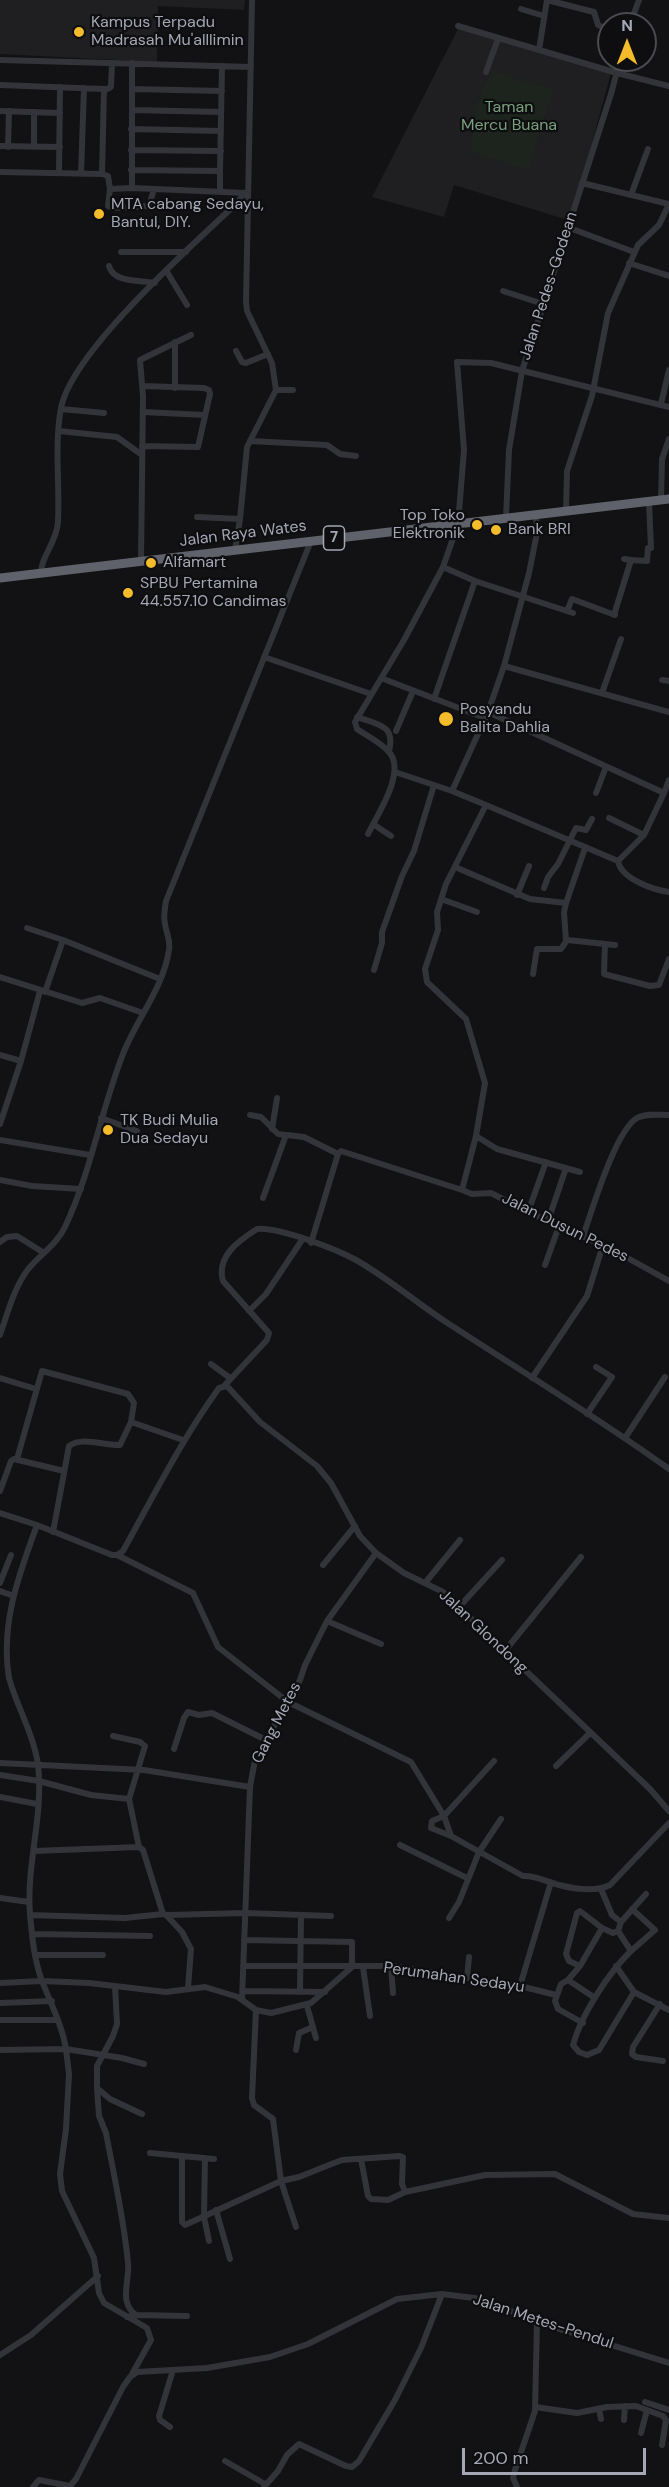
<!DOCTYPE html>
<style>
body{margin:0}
#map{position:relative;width:669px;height:2487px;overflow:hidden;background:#121214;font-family:"DM Sans",sans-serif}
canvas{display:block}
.north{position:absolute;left:597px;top:12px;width:60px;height:60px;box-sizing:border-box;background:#0e0d0f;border:2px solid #4a4b51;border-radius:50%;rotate:0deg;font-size:16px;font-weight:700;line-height:24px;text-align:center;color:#a4a8b5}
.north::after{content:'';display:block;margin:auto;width:21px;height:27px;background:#f4bb2a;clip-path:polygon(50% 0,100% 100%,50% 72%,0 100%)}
.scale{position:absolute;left:462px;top:2448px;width:184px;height:27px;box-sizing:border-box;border:3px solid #a4a8b5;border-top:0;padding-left:8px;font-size:18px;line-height:21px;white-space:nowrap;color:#a4a8b5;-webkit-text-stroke:4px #0e0d0f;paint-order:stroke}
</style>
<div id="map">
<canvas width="669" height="2487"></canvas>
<div class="north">N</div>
<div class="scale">200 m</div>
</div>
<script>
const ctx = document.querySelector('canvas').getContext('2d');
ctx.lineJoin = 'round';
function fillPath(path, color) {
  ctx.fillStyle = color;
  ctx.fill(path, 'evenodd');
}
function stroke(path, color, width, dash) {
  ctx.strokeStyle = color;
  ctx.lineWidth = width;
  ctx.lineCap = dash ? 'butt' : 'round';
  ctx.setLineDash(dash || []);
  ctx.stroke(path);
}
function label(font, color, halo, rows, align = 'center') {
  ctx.font = font + ' "DM Sans",sans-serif';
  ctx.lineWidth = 4.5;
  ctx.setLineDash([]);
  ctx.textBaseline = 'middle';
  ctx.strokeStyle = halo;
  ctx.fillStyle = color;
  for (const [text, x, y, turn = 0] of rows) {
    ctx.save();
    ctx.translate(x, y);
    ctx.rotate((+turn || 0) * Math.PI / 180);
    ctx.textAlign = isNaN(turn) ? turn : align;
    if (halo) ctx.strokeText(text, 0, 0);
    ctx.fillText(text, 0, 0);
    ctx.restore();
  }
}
fillPath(new Path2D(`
 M0 0H245L244 10 158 6 157 62 0 54Z
 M458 29 612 69 571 221 454 185 444 217 372 197Z`), '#1f1e21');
fillPath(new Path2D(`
 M492 71 553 90 528 170 471 152 475 108Z`), '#1d241e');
stroke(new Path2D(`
 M547 0 594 12 598 25 609 30
 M521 9 544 16
 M630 24 639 0
 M458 26 617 73 669 86
 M539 50 547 0
 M0 60 251 67
 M486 72 498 39
 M0 85 104 89 102 174
 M132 89 222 91
 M105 90 111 87 112 63
 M132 110 221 112
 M0 111 60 113
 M34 112V147
 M131 129 221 131
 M0 146 60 147
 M8 147 9 111
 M131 150 221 151
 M131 170 220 171 222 66
 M0 172 102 174 108 176 110 189 132 188 246 193
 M59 173 60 87
 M81 174 84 88
 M582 183 669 204
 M132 188V63
 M110 189 108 206 113 208 149 206 154 189
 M220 192V171
 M631 195 648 149
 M567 227 634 252
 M121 252H186
 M629 263 669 276
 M109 266C113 283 140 280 155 283
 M167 272 187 305
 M503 291 543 304
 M236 351 242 362 246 363 268 354
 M175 388V342
 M276 390H293
 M661 404 669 370
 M61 409 104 413
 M143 412 205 415
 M59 431 117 437 142 455
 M250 441 327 445 340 454 356 456
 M142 446 198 447 210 394 209 390 204 388 143 386
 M661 500 662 459 669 439
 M566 511 567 471 592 396 608 313 638 245 659 225 669 204
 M536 514 537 533 529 573 504 666 488 712 452 791 486 805 446 884 437 912 438 930 425 969 427 982 466 1019 485 1083 476 1136 462 1190 472 1194 491 1193 528 1212 613 1250 669 1281
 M197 517 240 519
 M506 518 509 450 522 371 611 94 620 60
 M235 550 240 519 247 447 276 390 272 363 247 311 246 302 252 0
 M631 560 647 561 648 548H651L649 502
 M141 561 143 396 140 360 191 335
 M443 567 475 581 573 613
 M41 573C41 556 57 542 58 522 60 484 54 445 61 408 72 351 194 244 238 202L244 193
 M567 611 572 599 615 615
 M614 615 631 560 624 559
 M264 657 371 694
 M504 666 669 712
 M381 678 485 718
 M662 680 669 681
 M602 693 621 639
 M434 699 475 581
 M357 717C377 724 396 725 389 751
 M396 731 413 691
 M395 772 452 791
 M596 793 606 767
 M664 793 669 780
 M486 805 618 861 644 835 664 793 488 712
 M609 818 644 835
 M373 824 391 836
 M368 834C377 815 408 770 388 751 380 742 367 736 357 729L355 722 404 640 443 567 458 524 464 450 457 362 491 363 669 407
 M618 861C621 879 654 890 669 892
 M455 867 530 899 566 903 585 848
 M544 888 548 877 558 864 576 828 586 830 592 819
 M517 895 529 866
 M441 899 477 912
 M566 903 564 912 566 941
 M27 928 63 940
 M605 944 604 974 650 986 659 985 669 959
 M374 970 382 943V932L402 876 414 851 434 785
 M533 974 537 949H561L567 940 615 945
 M0 977 82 1003 100 998 143 1013
 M45 992 63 940 160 979
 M0 1055 21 1061
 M250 1115 261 1117 278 1134 304 1137 338 1154
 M101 1118 137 1131
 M0 1124 21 1061 40 991
 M272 1129 277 1098
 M476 1136 497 1149 580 1172
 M0 1140 90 1155
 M0 1180 32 1186 81 1189
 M263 1198 286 1135
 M528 1212 546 1162
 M548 1221 566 1168
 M583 1236C592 1211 615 1131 637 1118 646 1113 659 1115 669 1115
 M0 1242 7 1237 17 1236 44 1253
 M311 1243 338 1154 341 1151 462 1190
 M545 1265 559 1226
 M249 1311 266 1294 302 1240
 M0 1335C8 1312 14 1287 29 1268 41 1254 57 1244 65 1227 91 1172 101 1110 123 1054 137 1018 163 989 169 950 171 940 166 933 165 924 163 916 165 908 166 901L311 541
 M211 1364 230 1378
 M0 1378 36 1389
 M532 1378 587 1296 603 1245
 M224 1386 267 1340 269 1333 223 1281C216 1257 238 1241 257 1229 279 1227 336 1249 356 1260 388 1278 418 1304 449 1324 523 1372 598 1418 669 1469
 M587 1414 612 1377 596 1367
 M625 1438 665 1377
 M17 1459 42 1371 128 1394 134 1403 131 1422 183 1440
 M0 1491 11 1461 14 1459 64 1471
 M0 1513 37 1525 112 1555H117L123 1551C154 1495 182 1439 219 1388L227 1386 260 1422 317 1466 331 1483 360 1536 376 1553 404 1573 443 1592 650 1789 669 1811
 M53 1532 69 1446C83 1436 104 1446 120 1445L131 1422
 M117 1555 193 1593 218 1647 288 1702 411 1762 444 1816 451 1836
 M323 1565 355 1526
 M0 1583 11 1555
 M425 1583 460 1540
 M0 1591 11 1595
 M459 1607 502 1560
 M327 1621 381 1644
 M504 1652 581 1557
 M174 1749 184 1718 188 1712 199 1715 212 1713 268 1741
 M494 1761 444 1816 432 1821 431 1828 451 1836 523 1876C535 1875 547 1882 559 1885 574 1889 596 1892 610 1885L669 1823
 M0 1763 144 1770 250 1787
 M556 1766 590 1733
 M0 1775 39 1781 91 1795 129 1799 145 1746 140 1742 113 1736
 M0 1797 37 1804
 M129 1799 139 1847
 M400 1845 467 1878
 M34 1851 139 1847 143 1850 163 1914 167 1915 245 1913 331 1916
 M601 1889 612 1915 621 1922 618 1931 631 1951C609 1972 581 2015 573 2045L579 2052 587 2055 599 2050 634 1992
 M0 1898 29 1902
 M30 1915 125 1918 163 1914
 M167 1916 182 1932 191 1949 188 1988
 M449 1918 459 1902 479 1852 501 1819
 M621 1922 646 1894
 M32 1934 150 1936
 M631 1951 655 1930 632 1909
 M35 1955H103
 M243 1966H391L520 1986 556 1995
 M391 1966 393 1993
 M580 1966 569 1961 566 1954 577 1913 580 1911 602 1928
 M616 1966 634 1992 669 2010
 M363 1967 370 2016
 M467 1978 469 1957
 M568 1980 580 1966 602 1928 613 1933 618 1931
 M0 1983 42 1981 89 1983 166 1992 205 1987 238 1997 256 2010 271 2013 311 2003 352 1967V1942L244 1940
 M115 1986 117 2024 113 2036 97 2066V2088L110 2099 142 2114
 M520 1986 551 1882
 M243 1991 325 1992
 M300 1992 301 1915
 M242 2000 250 1787 255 1760 300 1680 305 1665 327 1621 376 1553
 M0 2003 52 2001
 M660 2004 633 2047 632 2054 636 2057 663 2061
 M307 2006 316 2038
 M256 2010 252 2098 254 2105 273 2119 281 2181 296 2227
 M0 2020H58
 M583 2023 558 2009 555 2001 561 1984 568 1980 595 1998
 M0 2050 66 2049C62 2025 51 2004 42 1981 34 1960 32 1936 30 1914 26 1864 44 1815 38 1765 34 1735 17 1707 9 1678 0 1625 19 1574 37 1525
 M296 2050 299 2033 313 2027
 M97 2088 99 2116 106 2133C114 2176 124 2219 128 2263 130 2281 118 2302 136 2315L127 2317
 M150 2153 214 2159
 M182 2156V2222L185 2225 281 2181 299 2177 329 2165 342 2160 400 2156 403 2157 402 2184 405 2192 485 2175 555 2174 633 2214 669 2218
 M205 2158 204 2217 209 2241
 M361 2159 368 2196 371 2199 388 2200 405 2192
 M216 2210 230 2259
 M136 2315 187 2316
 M0 2355 31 2335 98 2276
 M132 2374 151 2340 147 2328 104 2303 99 2293 94 2258 62 2191 60 2174 66 2129 69 2074 66 2049 122 2058 144 2064
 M645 2402 669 2410
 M535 2407 577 2413 607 2407 636 2406 663 2416 666 2420 662 2445
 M599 2409 601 2419
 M624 2420 625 2406
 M170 2427 160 2420 159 2416 173 2370
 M641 2433 647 2410
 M225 2461 265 2484
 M33 2487 39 2480 70 2486 76 2479 123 2387 130 2377 137 2372 207 2368 270 2357 308 2344 397 2299 442 2294 482 2299 537 2322 669 2363
 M264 2487 278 2471 287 2455 299 2444 346 2466 352 2467 359 2461 395 2400 421 2348 442 2294
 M517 2487 513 2478 515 2470 535 2411 537 2322`), '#333439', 6);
stroke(new Path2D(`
 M0 578 669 499`), '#5f626a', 9);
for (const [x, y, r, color] of [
 [79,32,6,"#f4bb2a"],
 [99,214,6,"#f4bb2a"],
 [477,525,6,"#f4bb2a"],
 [496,530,6,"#f4bb2a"],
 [151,563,6,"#f4bb2a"],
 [128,593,6,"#f4bb2a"],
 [446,719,8,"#f4bb2a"],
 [108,1130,6,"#f4bb2a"]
]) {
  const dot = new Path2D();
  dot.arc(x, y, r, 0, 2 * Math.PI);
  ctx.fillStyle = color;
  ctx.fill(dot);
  stroke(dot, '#0e0d0f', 2);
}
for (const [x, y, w] of [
 [334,538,21]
]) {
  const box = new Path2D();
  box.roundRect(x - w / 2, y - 12, w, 24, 4.5);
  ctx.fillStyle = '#0e0d0f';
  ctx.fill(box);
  stroke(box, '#a4a8b5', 1.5);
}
label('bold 15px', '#a4a8b5', null, [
 ["7",334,538]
]);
label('16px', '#a4a8b5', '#0e0d0f', [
 ["Kampus Terpadu",91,23],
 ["Madrasah Mu'alllimin",91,41],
 ["MTA cabang Sedayu,",111,205],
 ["Bantul, DIY.",111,223],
 ["Top Toko",465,516,"right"],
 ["Elektronik",465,534,"right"],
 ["Bank BRI",508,530],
 ["Alfamart",163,563],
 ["SPBU Pertamina",140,584],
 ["44.557.10 Candimas",140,602],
 ["Posyandu",460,710],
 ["Balita Dahlia",460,728],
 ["TK Budi Mulia",120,1121],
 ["Dua Sedayu",120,1139]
], 'left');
label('16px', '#7aa07f', '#0e0d0f', [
 ["Taman",509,108],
 ["Mercu Buana",509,126]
]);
label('16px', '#a4a8b5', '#0e0d0f', [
 ["Jalan Pedes-Godean",549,286,-72],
 ["Jalan Raya Wates",243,534,-7],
 ["Jalan Dusun Pedes",565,1228,26],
 ["Jalan Glondong",483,1632,43],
 ["Gang Metes",277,1723,-63],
 ["Perumahan Sedayu",454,1978,8],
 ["Jalan Metes-Pendul",543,2322,18]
]);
</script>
